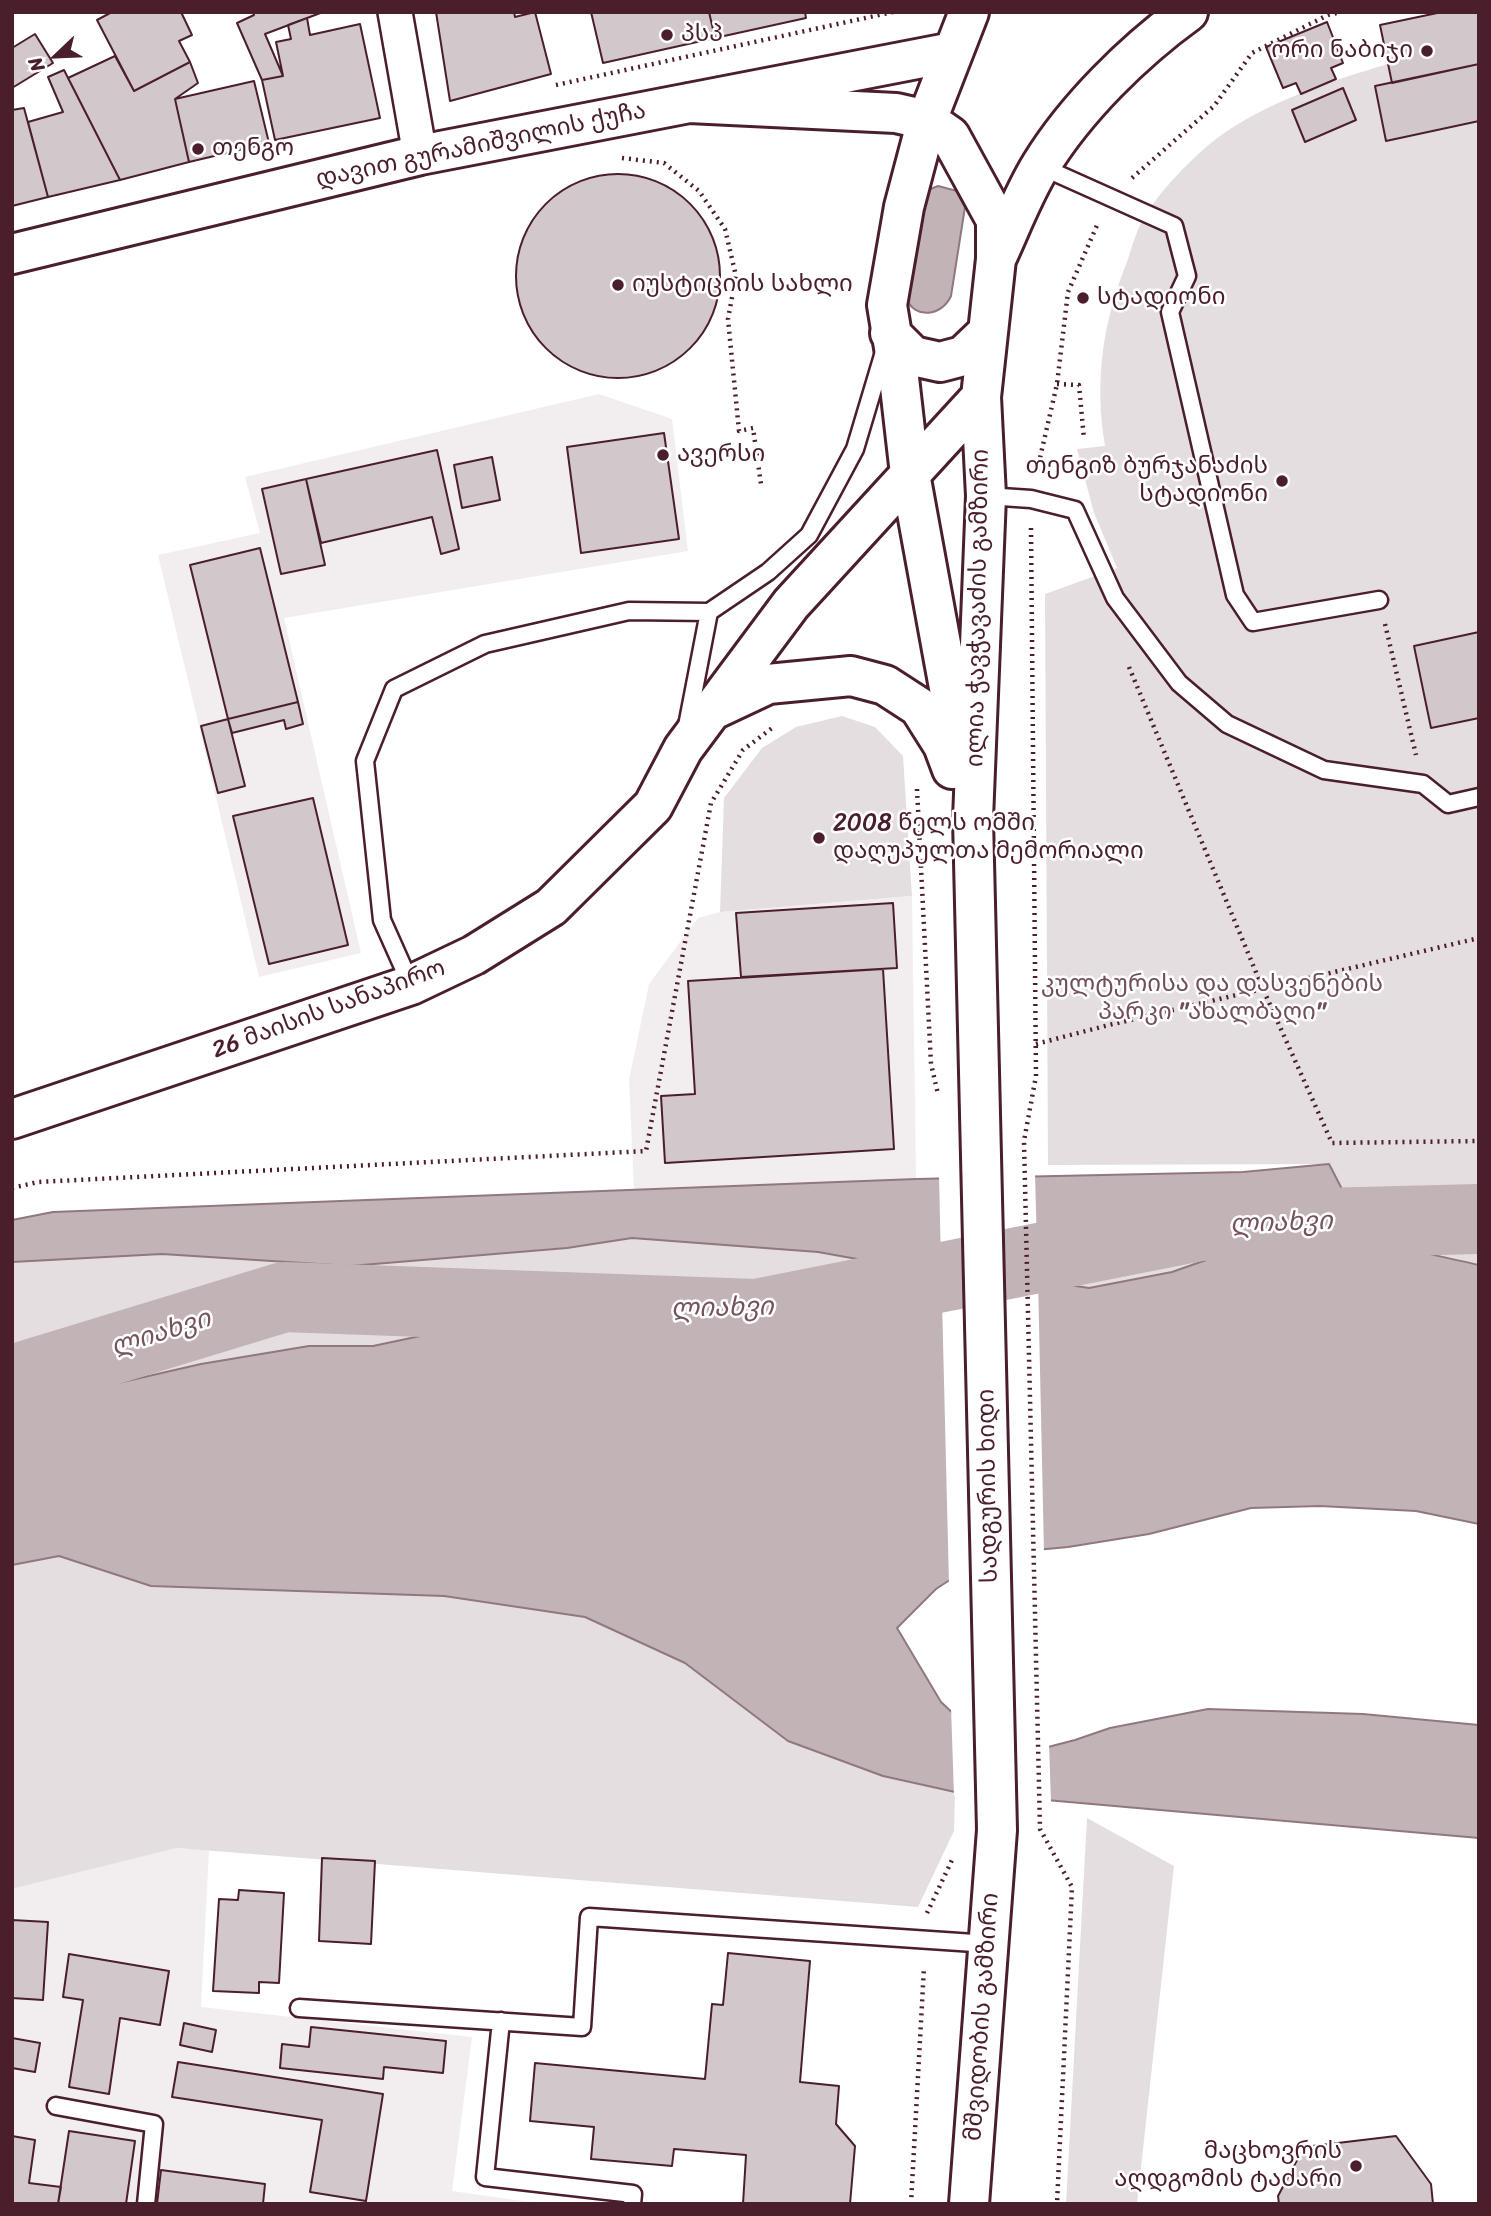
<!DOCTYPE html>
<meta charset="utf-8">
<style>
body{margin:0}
#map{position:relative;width:1491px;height:2216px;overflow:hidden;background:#fff;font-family:Sriracha,sans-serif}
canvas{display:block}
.frame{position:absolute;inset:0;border:14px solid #4a1f2b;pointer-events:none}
.north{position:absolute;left:21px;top:21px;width:70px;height:70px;-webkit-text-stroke:5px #fff;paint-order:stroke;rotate:247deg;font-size:19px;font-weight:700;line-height:28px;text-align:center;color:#4a1f2b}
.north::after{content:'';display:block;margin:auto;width:24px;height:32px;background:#4a1f2b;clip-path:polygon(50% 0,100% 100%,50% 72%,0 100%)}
</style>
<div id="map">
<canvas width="1491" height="2216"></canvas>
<div class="frame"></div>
<div class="north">N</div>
</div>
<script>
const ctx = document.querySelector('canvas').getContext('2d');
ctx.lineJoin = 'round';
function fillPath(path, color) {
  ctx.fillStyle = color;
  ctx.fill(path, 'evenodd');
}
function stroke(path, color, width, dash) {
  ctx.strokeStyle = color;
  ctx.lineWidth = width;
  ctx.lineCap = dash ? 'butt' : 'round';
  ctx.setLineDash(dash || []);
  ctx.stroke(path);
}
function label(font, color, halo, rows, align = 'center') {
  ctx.font = font + ' Sriracha,"Noto Sans Georgian",sans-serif';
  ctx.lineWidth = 5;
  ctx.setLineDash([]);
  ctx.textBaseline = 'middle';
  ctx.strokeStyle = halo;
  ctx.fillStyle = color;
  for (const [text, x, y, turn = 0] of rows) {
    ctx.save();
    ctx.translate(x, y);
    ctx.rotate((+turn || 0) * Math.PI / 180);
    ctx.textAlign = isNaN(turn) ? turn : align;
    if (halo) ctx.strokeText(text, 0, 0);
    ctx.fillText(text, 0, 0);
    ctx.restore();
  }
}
fillPath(new Path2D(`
 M599 394 672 419 688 551 284 618 361 953 259 977 158 555 260 533 245 477Z
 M912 896 916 1179 634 1190 629 1080 649 984 698 918 720 912Z
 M177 1848 209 1850 201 2007 472 2037 452 2191 544 2204H12V1889Z`), '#f2eeef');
fillPath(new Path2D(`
 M1388 64H1479V1265C1451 1258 1390 1247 1370 1229 1351 1212 1340 1186 1329 1164L1048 1165 1045 594 1117 568 1094 513 1077 449 1105 446C1094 378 1103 322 1128 259 1133 244 1137 228 1146 214 1165 185 1198 151 1227 131 1276 99 1333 80 1388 64Z
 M842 716 875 727 903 756 912 896 720 912 724 798 762 748 796 727Z
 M1252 1206 1331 1229 1266 1239 1172 1272 1089 1288 1043 1281 886 1321 804 1325 705 1310 614 1332 565 1325 518 1314 475 1319 439 1332 373 1346 309 1347 201 1364 118 1383 64 1392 12 1396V1262L162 1254 350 1266 567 1248 632 1238 818 1252 907 1268 1073 1235 1128 1218Z
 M59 1556 151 1586 444 1596 585 1617 685 1663 788 1741 883 1776 955 1792 954 1831 918 1907 177 1848 12 1889V1565Z
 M1087 1818 1174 1866 1137 2204H1066Z`), '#e5dee0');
const water = new Path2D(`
 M938 186 957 191 965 207 951 296C942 316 915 320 906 298L921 200 928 190Z
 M1329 1164C1341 1186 1351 1212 1370 1229 1392 1249 1450 1258 1479 1265V1524L1416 1511 1320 1506 1251 1508 1149 1534 1068 1547 1025 1551 971 1566 936 1589 897 1628 941 1702 986 1744 1025 1753 1075 1740 1110 1728 1208 1709 1363 1714 1479 1725V1838L955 1792 883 1776 788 1741 685 1663 585 1617 444 1596 151 1586 59 1556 12 1565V1396L64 1392 118 1383 201 1364 309 1346H373L439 1332 475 1319 518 1314 565 1325 614 1332 705 1310 804 1325 886 1321 968 1294 1008 1284 1043 1281 1089 1288 1172 1272 1266 1239 1329 1229 1252 1206 1183 1211 1128 1218 1073 1235 907 1268 818 1252 632 1238 567 1248 350 1266 162 1254 12 1262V1220L53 1212 916 1179 1243 1172Z`);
fillPath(water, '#c1b3b6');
stroke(water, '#91787e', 2);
fillPath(new Path2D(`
 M1035 1173 1037 1246 941 1265 939 1175Z
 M1038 1278 1044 1553 1025 1554 972 1570 949 1585 942 1300 967 1290 1007 1281Z
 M951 1707 988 1741 1025 1749 1049 1743 1051 1803 954 1796Z`), '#fff');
stroke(new Path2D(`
 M12 1380 284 1297 756 1314 1200 1226 1479 1219`), '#c1b3b6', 70);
const building = new Path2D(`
 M112 12H181L192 35 179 41 190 62 134 91 97 20Z
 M253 12H323L265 34 283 76 262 80 237 23 254 15Z
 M436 12H514L515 17 535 12 551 74 450 101Z
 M591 12H709L715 38 603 63Z
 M709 12H805L806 18 715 38Z
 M1442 12H1479V64L1392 83 1380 25Z
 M307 18 310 35 360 24 380 118 275 140 262 80 283 76 276 42 291 39 288 25Z
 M1327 22 1343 63 1331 68 1336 79 1301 94 1296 83 1283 88 1266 47Z
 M35 34 53 63 12 88V48Z
 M115 56 134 91 190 62 198 83 175 99 189 162 120 180 68 78Z
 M1479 64V121L1386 141 1375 86Z
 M64 70 120 180 48 197 28 122 63 112 48 77Z
 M254 81 269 143 189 162 175 99Z
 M1343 88 1356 120 1305 142 1292 110Z
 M24 108 48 197 12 206V110Z
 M516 276a102 102 0 1 1 204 0a102 102 0 1 1-204 0Z
 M664 433 679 539 581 553 567 447Z
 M437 450 459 549 441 554 432 517 321 543 306 479Z
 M492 457 500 500 462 508 454 465Z
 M306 479 325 565 281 574 262 489Z
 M260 548 298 702 228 719 190 565Z
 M1479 632V718L1431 728 1414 646Z
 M298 702 303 724 286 729 284 720 232 733 228 719Z
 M228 719 245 786 218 793 201 726Z
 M313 798 348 945 269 964 233 816Z
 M893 903 897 968 741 977 736 913Z
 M883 969 894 1149 665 1163 661 1096 695 1094 688 981Z
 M322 1858 375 1861 371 1944 319 1941Z
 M239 1890 284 1893 279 1983 259 1982V1993L213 1991 219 1899 238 1900Z
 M12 1920 48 1922 43 2000 12 1998Z
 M728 1953 810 1961 800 2082 839 2086 836 2124 855 2146 850 2204H743L746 2155 674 2149 672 2166 591 2159 594 2127 530 2121 535 2063 705 2079 712 2004 723 2005Z
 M69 1954 169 1971 160 2025 120 2018 109 2094 69 2087 83 2000 63 1997Z
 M184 2023 216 2030 212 2052 180 2045Z
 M311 2027 446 2041 443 2073 384 2067 383 2079 280 2068 282 2044 309 2047Z
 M12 2038 40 2043 35 2072 12 2068Z
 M178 2062 383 2094 366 2201 310 2192 322 2120 172 2097Z
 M69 2131 135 2141 126 2204H58Z
 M12 2136 35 2140 29 2183 61 2187 58 2204H12Z
 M1396 2136 1431 2184 1433 2204H1279L1278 2196 1304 2147Z
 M161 2170 265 2184 263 2204H157Z`);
fillPath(building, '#d2c7cb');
stroke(building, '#4a1f2b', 2);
const lane = new Path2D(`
 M1040 166 1174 226 1187 276 1170 312 1235 595 1253 622 1379 600
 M986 496 1031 499 1075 510 1115 598 1179 683 1227 724 1324 770 1423 784 1448 804 1479 797
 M687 726 709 612
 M411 985 382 920 365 761 394 689 485 644 629 611 709 612 768 572 809 535 855 449 884 352
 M299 2008 582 2027 589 1917 989 1944
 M501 2021 485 2177 633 2194 632 2204
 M56 2106 154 2124 146 2204`);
const street = new Path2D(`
 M395 12 420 155`);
const secondary = new Path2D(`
 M689 103 896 113 927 120 950 136 996 220V259L981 397 986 496 973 819 997 1830 969 2204
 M12 254 420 155 953 52
 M997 257C1011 227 1023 194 1041 165 1076 108 1134 51 1188 12
 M890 333 913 356 940 362 963 356 986 334
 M717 708 768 684 851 676 885 685 919 707 943 745 952 769
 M960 748 910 474 899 378 887 305 904 207 927 120 969 12
 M12 1119 411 985 474 955 551 907 653 806 683 749 791 604 981 397`);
stroke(lane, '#4a1f2b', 21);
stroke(street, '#4a1f2b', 38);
stroke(secondary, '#4a1f2b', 44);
stroke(new Path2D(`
 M556 85 893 12
 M622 158 664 163 699 191 725 229 736 276 728 319 739 431 753 428 761 484
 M1132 178 1214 106 1252 53 1328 15 1341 12
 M1057 384 1079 385 1084 439
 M1037 471 1057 384 1068 292 1098 223
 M1031 528 1036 1076 1024 1141 1040 1829 1072 1887 1057 2204
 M1385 624 1416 755
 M1129 667 1263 989 1332 1143 1479 1141
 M917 789 931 1064 938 1094
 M1036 1044 1109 1025 1479 938
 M12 1188 38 1182 646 1151 711 803 743 750 772 728
 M927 1913 953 1858
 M911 2204 924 1967`), '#4a1f2b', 4.5, [2, 5]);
stroke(lane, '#fff', 16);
stroke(street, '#fff', 33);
stroke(secondary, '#fff', 38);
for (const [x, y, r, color] of [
 [667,35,7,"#4a1f2b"],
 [1427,51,7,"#4a1f2b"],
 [198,149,7,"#4a1f2b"],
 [618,285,7,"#4a1f2b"],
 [1083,298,7,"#4a1f2b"],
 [663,455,7,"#4a1f2b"],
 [1282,481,7,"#4a1f2b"],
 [819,838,7,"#4a1f2b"],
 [1356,2166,7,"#4a1f2b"]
]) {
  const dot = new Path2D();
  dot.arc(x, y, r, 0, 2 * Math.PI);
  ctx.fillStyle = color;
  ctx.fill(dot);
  stroke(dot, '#fff', 2.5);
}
label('24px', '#4a1f2b', '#fff', [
 ["პსპ",681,35],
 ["ორი ნაბიჯი",1413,51,"right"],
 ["თენგო",212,149],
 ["იუსტიციის სახლი",632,285],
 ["სტადიონი",1097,298],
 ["ავერსი",677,455],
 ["თენგიზ ბურჯანაძის",1268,467,"right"],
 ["სტადიონი",1268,495,"right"],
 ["2008 წელს ომში",833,824],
 ["დაღუპულთა მემორიალი",833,852],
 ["მაცხოვრის",1342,2152,"right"],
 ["აღდგომის ტაძარი",1342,2180,"right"]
], 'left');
label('24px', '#4a1f2b', '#fff', [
 ["დავით გურამიშვილის ქუჩა",481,146,-12],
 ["ილია ჭავჭავაძის გამზირი",979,608,-89],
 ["26 მაისის სანაპირო",329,1010,-20],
 ["სადგურის ხიდი",989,1486,-91],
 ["მშვიდობის გამზირი",983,2017,-86]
]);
label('24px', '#714f58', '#fff', [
 ["კულტურისა და დასვენების",1212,985],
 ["პარკი \"ახალბაღი\"",1212,1013]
]);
label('italic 26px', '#74535c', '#fff', [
 ["ლიახვი",1281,1224,-2],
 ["ლიახვი",722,1309,-1],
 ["ლიახვი",161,1334,-17]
]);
</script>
